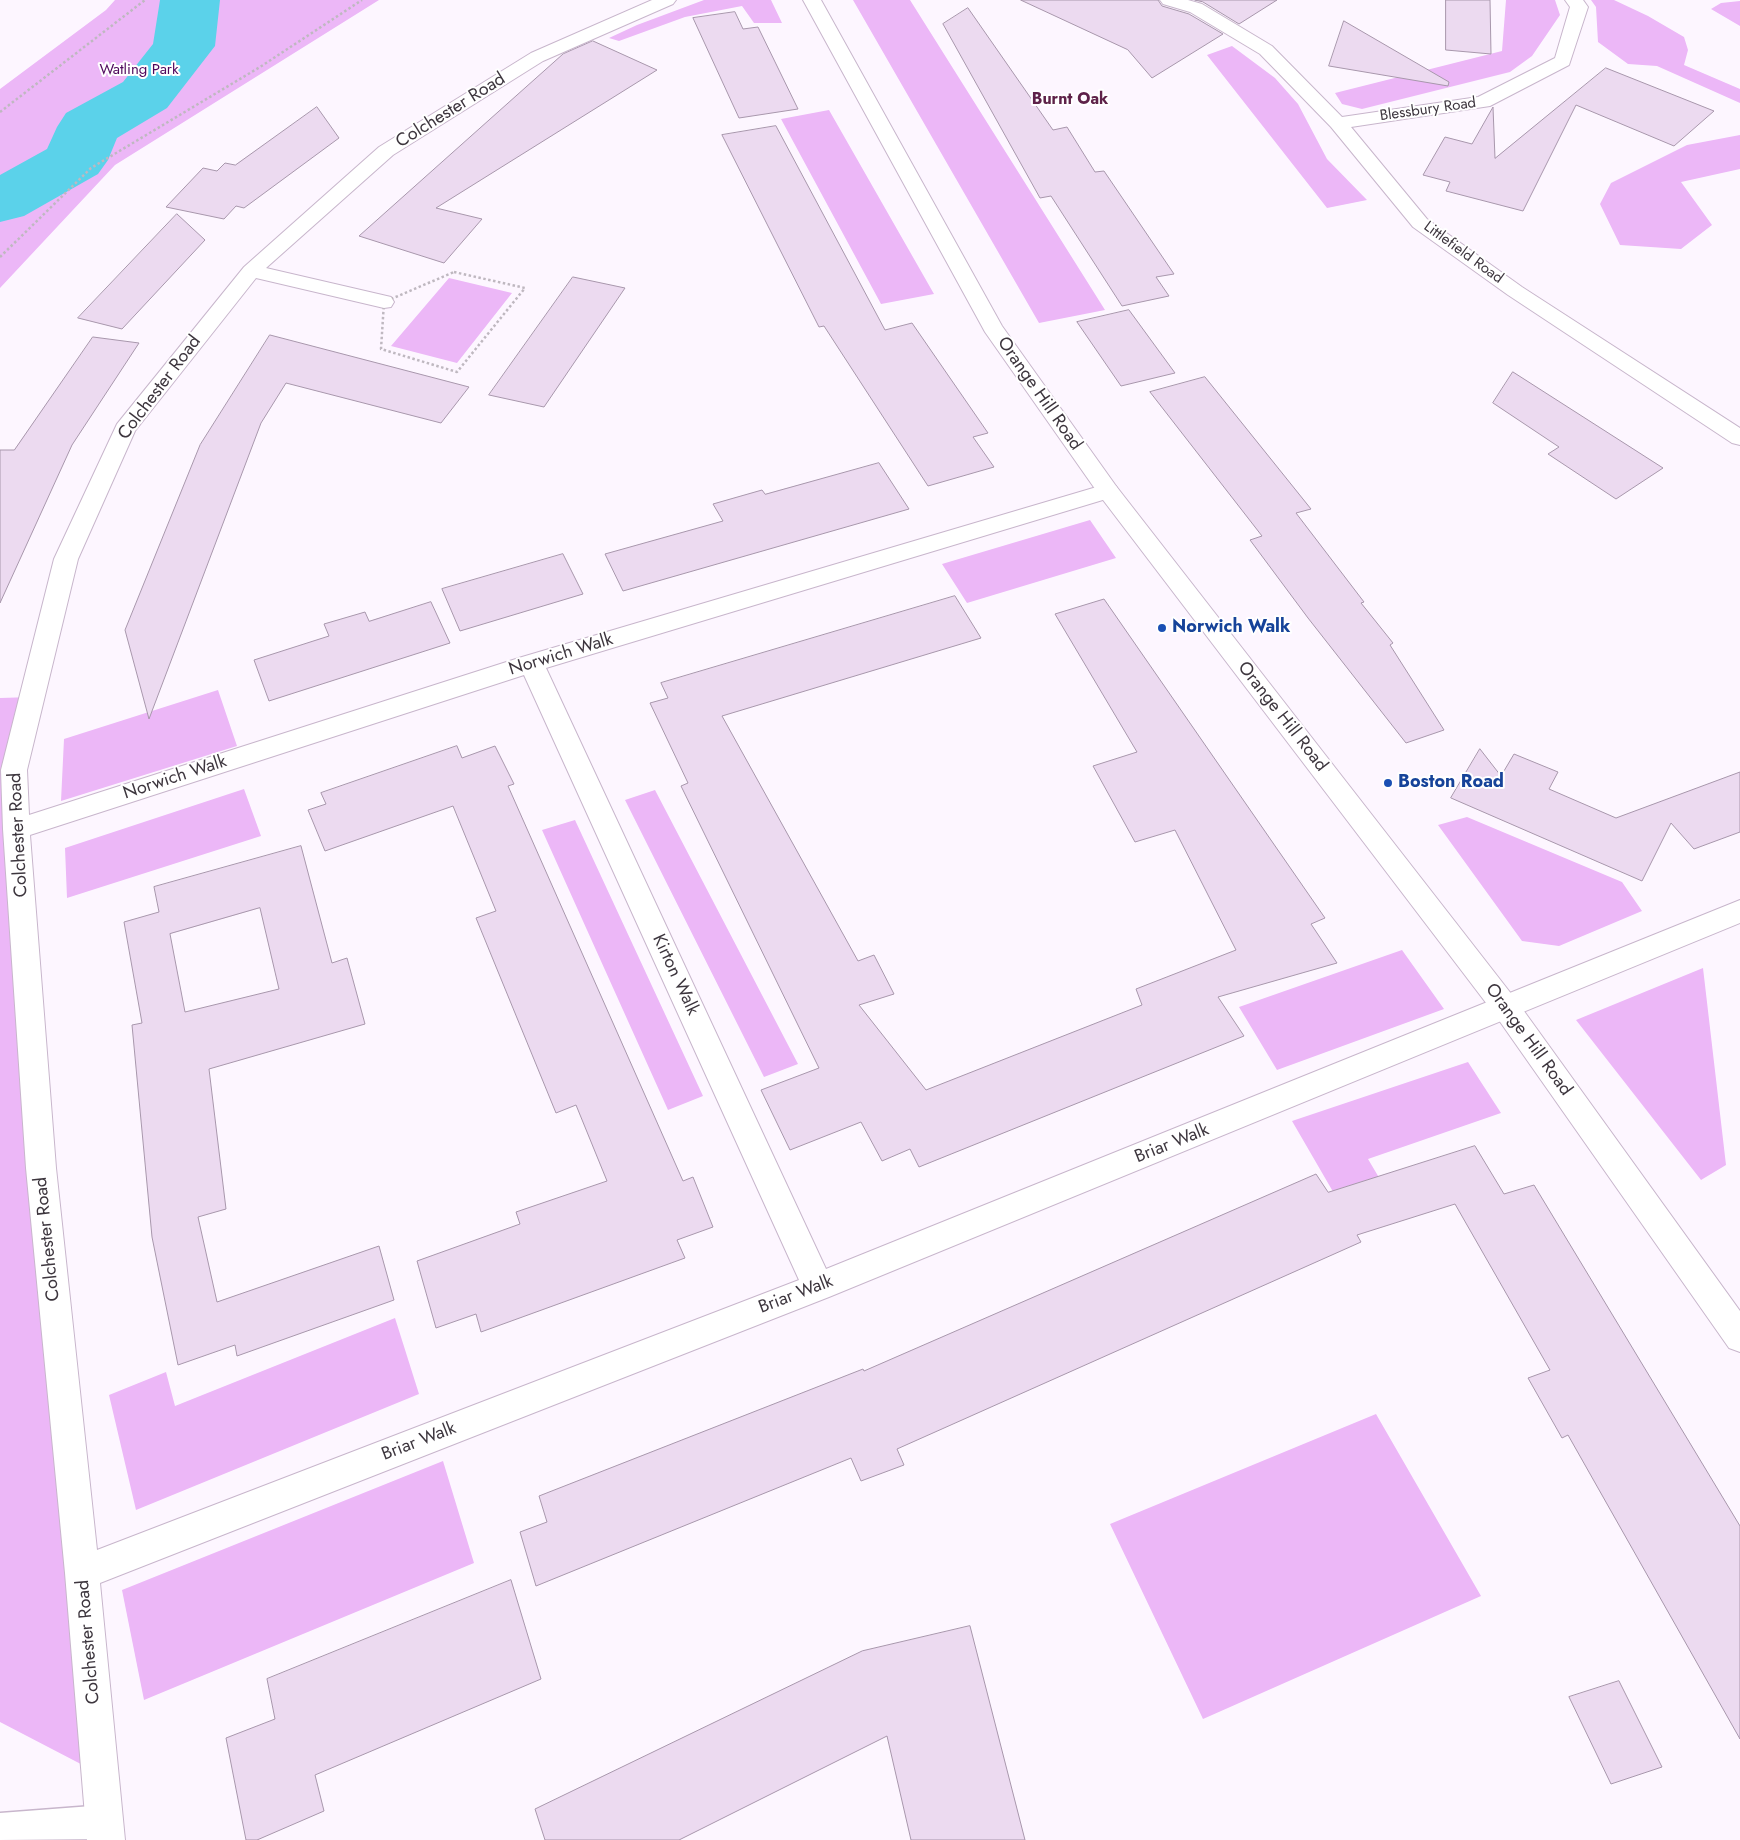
<!DOCTYPE html>
<style>
body{margin:0}
canvas{display:block;background:#fdf6ff}
</style>
<canvas width="1740" height="1840"></canvas>
<script>
const ctx = document.querySelector('canvas').getContext('2d');
ctx.lineJoin = 'round';
function fillPath(path, color) {
  ctx.fillStyle = color;
  ctx.fill(path, 'evenodd');
}
function stroke(path, color, width, dash) {
  ctx.strokeStyle = color;
  ctx.lineWidth = width;
  ctx.lineCap = dash ? 'butt' : 'round';
  ctx.setLineDash(dash || []);
  ctx.stroke(path);
}
function label(font, color, halo, rows, align = 'center') {
  ctx.font = font + ' Jost,sans-serif';
  ctx.lineWidth = 4;
  ctx.setLineDash([]);
  ctx.textBaseline = 'middle';
  ctx.strokeStyle = halo;
  ctx.fillStyle = color;
  for (const [text, x, y, turn = 0] of rows) {
    ctx.save();
    ctx.translate(x, y);
    ctx.rotate((+turn || 0) * Math.PI / 180);
    ctx.textAlign = isNaN(turn) ? turn : align;
    if (halo) ctx.strokeText(text, 0, 0);
    ctx.fillText(text, 0, 0);
    ctx.restore();
  }
}
fillPath(new Path2D(`
 M115 0H379L115 165 0 288V89L106 10Z
 M704 0H771L782 23H754L742 6 685 17 619 41 609 38 637 25Z
 M853 0H910L1105 310 1039 323Z
 M1506 0H1555L1560 15 1532 56 1510 72 1362 109 1342 104 1335 93 1502 51Z
 M1591 0H1614L1648 16 1684 37 1688 50 1684 65 1740 89V103L1657 66 1628 64 1598 42 1596 7Z
 M1740 1V26L1711 9 1721 3Z
 M1232 46 1275 78 1298 104 1327 159 1367 200 1327 208 1207 55Z
 M829 110 934 294 881 304 781 119Z
 M1740 135V169L1681 182 1712 225 1681 249 1620 245 1600 204 1611 183 1687 145Z
 M449 278 512 293 457 363 391 346Z
 M1090 520 1116 558 967 603 942 564Z
 M218 690 237 746 61 801 64 739Z
 M32 697 14 770 100 1774 0 1722V698Z
 M244 789 261 836 67 898 65 848Z
 M655 790 798 1064 764 1077 625 800Z
 M1467 817 1622 882 1642 911 1559 946 1522 941 1438 825Z
 M575 820 703 1096 668 1110 542 830Z
 M1402 950 1444 1009 1277 1070 1239 1007Z
 M1703 968 1726 1165 1701 1180 1576 1020Z
 M1468 1062 1501 1113 1368 1159 1384 1186 1339 1202 1292 1121Z
 M395 1318 419 1394 136 1510 109 1395 166 1372 175 1406Z
 M1376 1414 1481 1596 1203 1719 1110 1524Z
 M443 1461 474 1563 144 1700 122 1590Z`), '#ecb7f7');
fillPath(new Path2D(`
 M160 0H220L215 46 167 108 117 138 108 160 98 174 24 216 0 222V175L47 149 57 127 66 113 123 82 153 44Z`), '#5bd2ea');
const building = new Path2D(`
 M1021 0H1158L1162 6 1189 14 1223 34 1152 78 1128 50Z
 M1195 0H1277L1239 24 1203 2Z
 M1446 0H1490L1491 54 1446 50Z
 M968 8 1053 130 1067 127 1095 172 1104 171 1174 274 1156 277 1169 296 1122 306 1051 196 1040 198 943 24Z
 M735 12 743 29 758 27 798 109 739 118 693 18Z
 M1344 21 1449 82 1448 86 1329 66Z
 M593 41 657 70 436 208 482 219 444 263 359 236 563 54Z
 M1606 68 1714 111 1674 146 1576 105 1523 211 1446 191 1450 182 1423 175 1445 137 1472 144 1493 107 1495 158Z
 M317 107 339 138 244 208 236 206 224 219 166 207 203 168 217 171 225 163 235 165Z
 M776 126 885 330 912 323 988 433 973 437 994 467 928 486 824 326 819 327 722 135Z
 M177 214 205 240 122 329 78 318Z
 M573 277 625 288 544 407 489 395Z
 M1129 310 1175 373 1121 386 1077 322Z
 M270 335 469 387 441 423 286 383 261 423 149 719 125 630 200 445Z
 M93 337 139 343 72 445 0 603V450H14Z
 M1513 372 1663 468 1616 499 1548 454 1559 447 1493 403Z
 M1205 377 1311 509 1296 513 1364 602 1361 603 1393 643 1390 645 1444 730 1406 743 1308 618 1250 540 1262 536 1150 392Z
 M879 463 909 509 623 591 605 554 723 521 713 504 762 490 765 494Z
 M563 554 583 594 460 631 442 589Z
 M955 596 981 638 722 716 858 961 874 955 894 994 859 1005 926 1090 1142 1005 1136 989 1236 950 1175 830 1135 842 1119 813 1093 766 1137 752 1055 614 1104 599 1325 918 1311 924 1337 963 1218 997 1244 1036 919 1167 910 1149 882 1161 861 1122 790 1150 761 1090 819 1068 681 786 688 783 650 703 668 698 661 683Z
 M431 602 450 643 269 701 254 660 329 636 324 624 365 612 369 621Z
 M457 746 462 758 495 746 514 784 508 786 683 1181 693 1177 713 1227 677 1240 685 1258 481 1332 476 1314 436 1328 417 1261 520 1224 516 1212 607 1181 576 1105 556 1113 476 918 496 911 453 806 325 851 308 810 326 804 321 793Z
 M1480 749 1501 776 1514 754 1558 772 1549 789 1616 818 1740 772V832L1694 849 1671 823 1642 881 1451 798Z
 M301 846 332 963 347 958 365 1024 209 1069 226 1209 198 1217 217 1302 379 1246 394 1300 237 1356 235 1345 178 1365 152 1237 132 1025 142 1023 124 922 159 912 154 887ZM260 908 279 989 185 1012 170 934Z
 M1475 1146 1504 1194 1534 1185 1740 1526V1739L1568 1435 1562 1438 1528 1378 1550 1370 1455 1204 1357 1235 1361 1242 897 1449 904 1465 861 1481 851 1458 536 1586 520 1532 547 1522 539 1496 863 1369 864 1371 1316 1174 1328 1192Z
 M511 1580 541 1679 315 1775 324 1811 257 1840H246L226 1738 275 1719 267 1679Z
 M970 1626 1025 1840H911L887 1736 679 1840H545L535 1809 862 1651Z
 M1619 1681 1662 1767 1611 1784 1569 1697Z`);
fillPath(building, '#ecdaf0');
stroke(building, '#a897ac', 1);
const service = new Path2D(`
 M105 1805 117 1810 122 1822 117 1834 105 1839 0 1840V1813Z`);
const minor = new Path2D(`
 M652 0H676L673 4 543 61 393 155 266 268 391 297 394 302 391 307 384 308 256 278 135 431 78 559 27 770 29 815 522 657 1100 486 1108 483 1116 486 1119 491 1116 496 546 668 826 1269 1740 900V923L829 1297 100 1583 125 1840H87L65 1573 26 1168 3 829 1 770 54 559 117 424 244 267 379 147 531 53ZM524 675 799 1280 97 1550 56 1168 30 835Z
 M1160 0H1188L1202 4 1272 46 1342 117 1478 97 1555 58 1570 7 1565 0H1583L1588 7 1569 65 1490 106 1351 127 1427 219 1522 287 1740 428V445L1732 443 1508 295 1413 227 1331 127 1260 54 1190 12 1163 4Z`);
const tertiary = new Path2D(`
 M803 0H821L1002 326 1116 486 1516 1000 1740 1311V1352L1729 1348 1496 1016 1100 496 985 332Z`);
stroke(service, '#c8b6cc', 3);
stroke(minor, '#c8b6cc', 2);
stroke(tertiary, '#c8b6cc', 2);
stroke(new Path2D(`
 M0 112 145 0
 M0 257 91 168 260 67 362 0
 M454 272 525 288 457 372 381 349 384 302Z`), '#bfb8c0', 2.5, [2.5, 2.5]);
fillPath(service, '#fff');
fillPath(minor, '#fff');
fillPath(tertiary, '#fff');
for (const [x, y, r, color] of [
 [1162,628,5,"#1a4fb4"],
 [1388,783,5,"#1a4fb4"]
]) {
  const dot = new Path2D();
  dot.arc(x, y, r, 0, 2 * Math.PI);
  ctx.fillStyle = color;
  ctx.fill(dot);
  stroke(dot, '#fff', 2);
}
label('15px', '#4f085c', '#fff', [
 ["Watling Park",139,70]
]);
label('15px', '#3d363e', '#fff', [
 ["Blessbury Road",1428,110,-8],
 ["Littlefield Road",1463,253,36]
]);
label('bold 16px', '#5e2249', '#fff', [
 ["Burnt Oak",1070,100]
]);
label('18px', '#3d363e', '#fff', [
 ["Colchester Road",451,111,-32],
 ["Colchester Road",160,388,-53],
 ["Orange Hill Road",1039,394,55],
 ["Norwich Walk",561,655,-17],
 ["Orange Hill Road",1282,717,52],
 ["Norwich Walk",175,778,-18],
 ["Colchester Road",19,835,-93],
 ["Kirton Walk",675,975,65],
 ["Orange Hill Road",1528,1040,54],
 ["Briar Walk",1172,1144,-22],
 ["Colchester Road",48,1239,-96],
 ["Briar Walk",796,1295,-21],
 ["Briar Walk",419,1442,-21],
 ["Colchester Road",89,1642,-95]
]);
label('bold 18px', '#164399', '#fff', [
 ["Norwich Walk",1172,628],
 ["Boston Road",1398,783]
], 'left');
</script>
